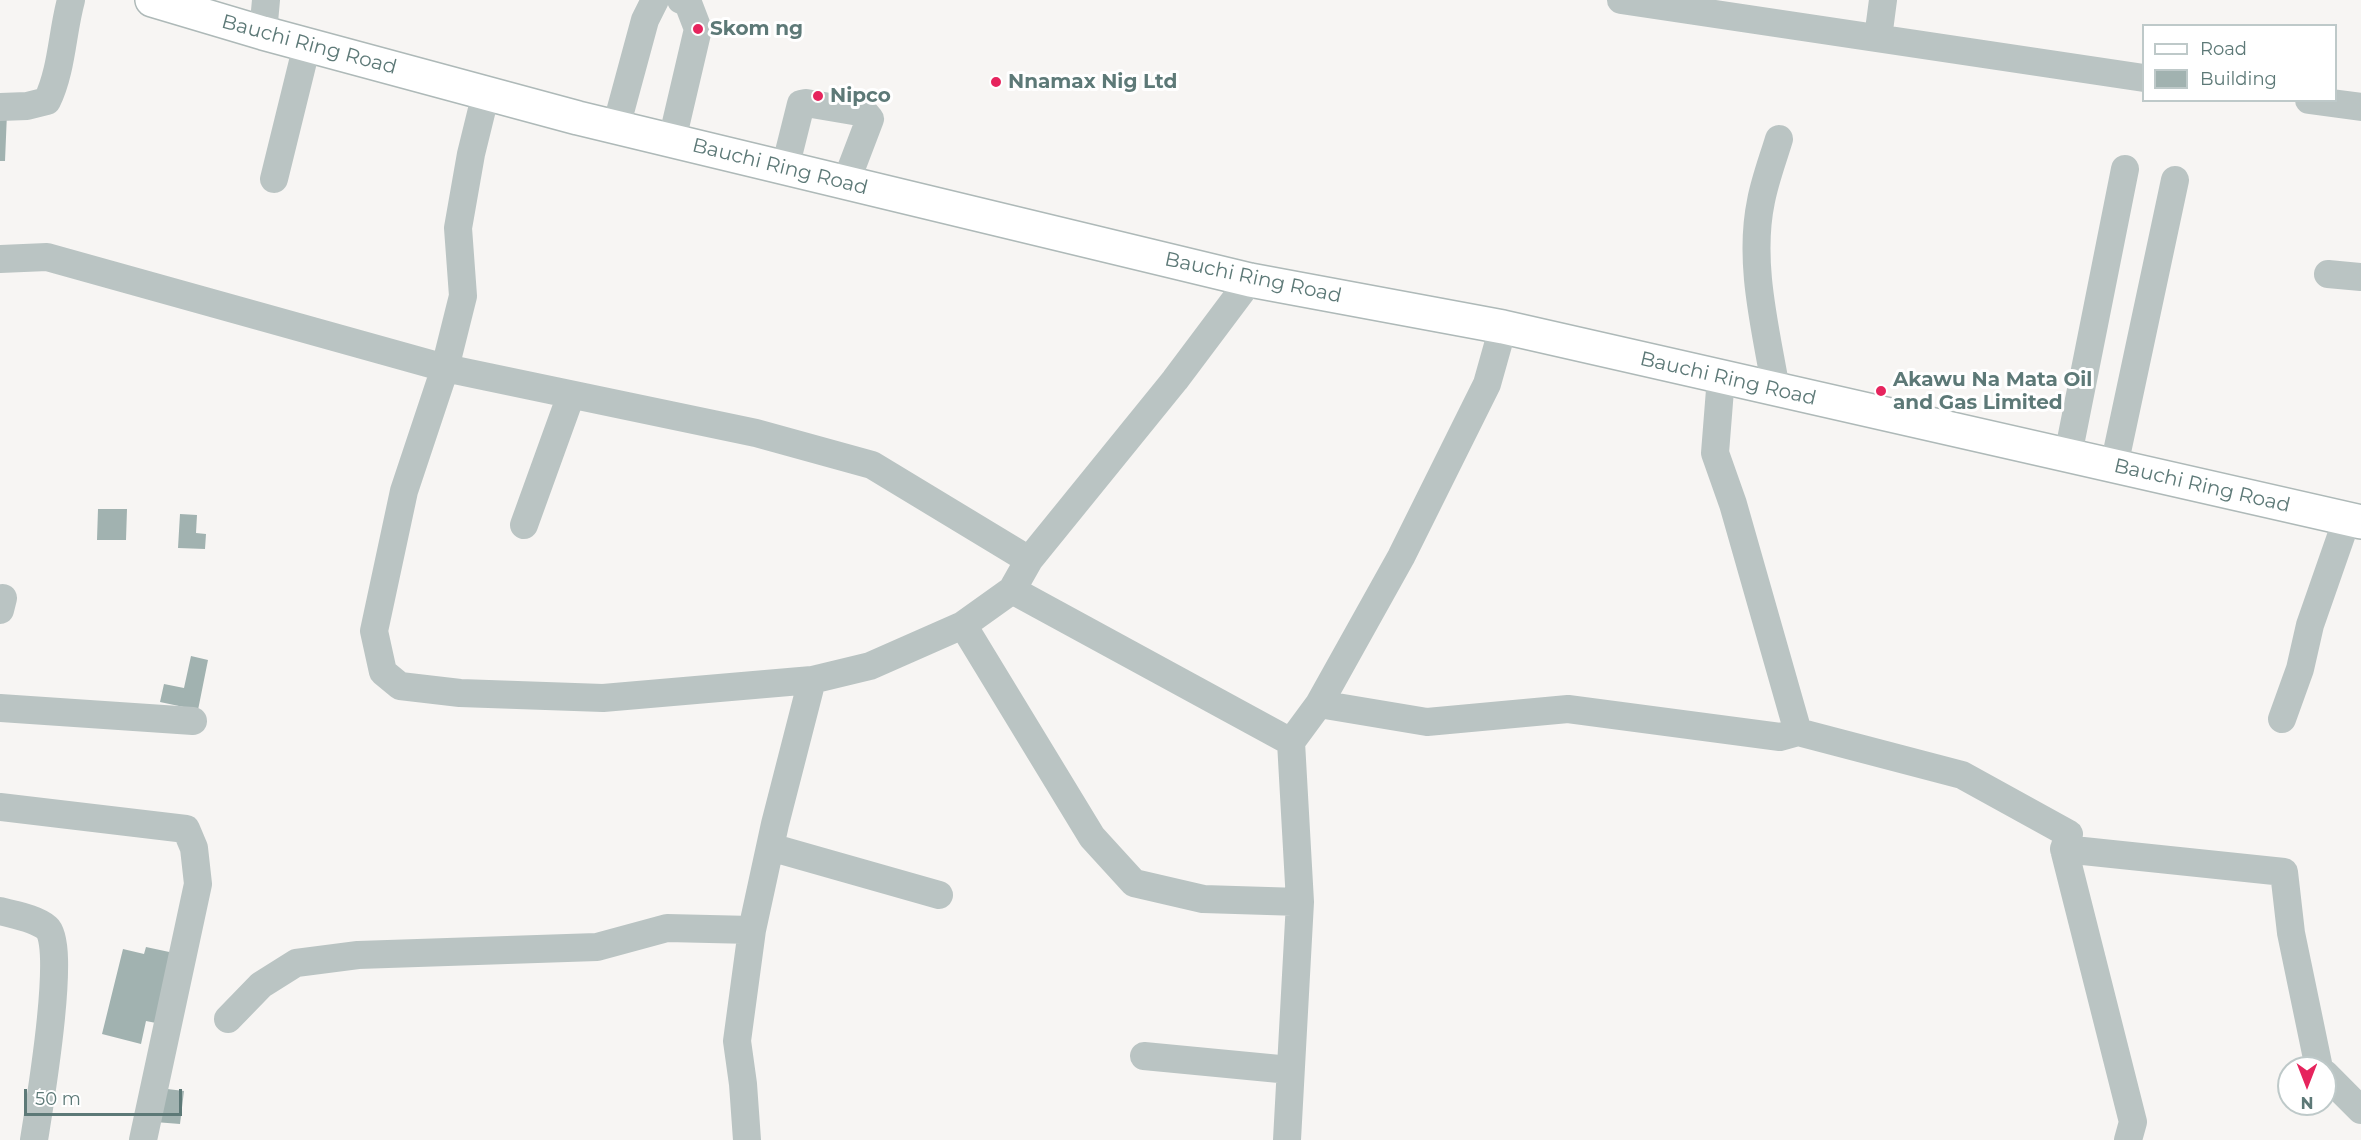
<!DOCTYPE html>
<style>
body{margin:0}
#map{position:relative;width:2361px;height:1140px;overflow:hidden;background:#f7f5f3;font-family:Montserrat,sans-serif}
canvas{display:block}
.legend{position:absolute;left:2142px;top:24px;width:195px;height:78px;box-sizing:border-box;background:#fff;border:2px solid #bec9c9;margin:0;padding:8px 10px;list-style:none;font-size:18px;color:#5d7977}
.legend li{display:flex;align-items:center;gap:12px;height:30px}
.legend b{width:30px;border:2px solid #bec9c9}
.north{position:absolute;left:2277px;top:1056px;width:60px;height:60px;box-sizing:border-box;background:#fff;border:2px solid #bec9c9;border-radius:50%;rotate:180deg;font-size:16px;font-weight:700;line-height:24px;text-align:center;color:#5d7977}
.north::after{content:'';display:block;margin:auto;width:21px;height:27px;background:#e6245d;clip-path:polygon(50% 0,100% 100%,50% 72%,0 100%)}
.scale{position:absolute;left:24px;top:1089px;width:158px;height:27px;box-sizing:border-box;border:3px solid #5d7977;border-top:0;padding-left:8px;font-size:18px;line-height:21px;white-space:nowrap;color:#5d7977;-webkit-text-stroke:4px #fff;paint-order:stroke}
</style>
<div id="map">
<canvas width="2361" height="1140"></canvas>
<ul class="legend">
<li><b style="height:8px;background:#fff"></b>Road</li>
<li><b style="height:16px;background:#a1b2b0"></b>Building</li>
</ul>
<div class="north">N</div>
<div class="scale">50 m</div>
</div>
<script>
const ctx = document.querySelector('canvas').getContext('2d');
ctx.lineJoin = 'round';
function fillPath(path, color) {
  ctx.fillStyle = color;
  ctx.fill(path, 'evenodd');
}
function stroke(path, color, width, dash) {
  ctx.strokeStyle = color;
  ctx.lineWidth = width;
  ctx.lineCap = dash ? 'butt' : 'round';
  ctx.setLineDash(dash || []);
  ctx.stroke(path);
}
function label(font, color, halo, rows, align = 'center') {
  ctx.font = font + ' Montserrat,sans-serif';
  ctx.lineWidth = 6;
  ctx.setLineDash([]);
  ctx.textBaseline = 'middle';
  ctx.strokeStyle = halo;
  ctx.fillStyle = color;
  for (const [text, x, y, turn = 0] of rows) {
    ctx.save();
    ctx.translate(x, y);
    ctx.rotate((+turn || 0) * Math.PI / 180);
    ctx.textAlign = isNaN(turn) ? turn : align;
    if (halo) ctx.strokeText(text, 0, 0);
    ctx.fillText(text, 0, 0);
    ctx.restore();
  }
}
fillPath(new Path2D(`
 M0 113H7L5 161H0Z
 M98 509H127L126 540H97Z
 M180 514 197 515 196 533 206 534 205 549 178 548Z
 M191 656 208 660 198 710 160 702 164 684 184 688Z
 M146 947 174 953 156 1023 146 1021 141 1044 102 1034 123 949 144 954Z
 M159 1088 184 1091 180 1124 155 1122Z`), '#a1b2b0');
const major = new Path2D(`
 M152 0 263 33 578 118 1250 280 1503 327 2361 522`);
stroke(major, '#aeb9b8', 36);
stroke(new Path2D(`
 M1621 0 2144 78
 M263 33 266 0
 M1878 38 1883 0
 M486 93 471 154 458 228 463 296 445 368 404 491 374 631 383 672 400 686 460 693 603 698 812 680
 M2309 100 2361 107
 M0 107 27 106 47 101C62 70 62 33 71 0
 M616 127 645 20 655 0
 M672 140 698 29 688 3 681 0
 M785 168 801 104 806 103 865 113 870 119 846 182
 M274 179 307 45
 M0 259 47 257 445 368 756 433 872 465 1029 560
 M2328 274 2361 277
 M1721 377 1715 453 1733 504 1798 732 1962 775 2069 834 2064 849 2133 1122 2128 1140
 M1776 390C1766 330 1748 263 1761 201 1765 180 1773 159 1779 139
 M2068 455 2125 169
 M2114 466 2175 180
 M524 525 571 395
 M1012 590 1291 742
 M0 610 3 598
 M963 625 1092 837 1134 883 1203 899 1300 902
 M1319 704 1427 722 1568 709 1780 737 1798 732
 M0 708 193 721
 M2282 719 2300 669 2310 625 2347 519
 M0 807 186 829 194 848 198 884 143 1140
 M770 847 939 895
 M2064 849 2284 872 2291 933 2319 1068
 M0 911C14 915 35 918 47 928 67 945 39 1108 34 1140
 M228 1019 261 985 296 963 358 955 597 947 667 928 752 930
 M1144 1056 1290 1070
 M2325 1074 2361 1110
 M747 1140 743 1084 737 1041 752 930 775 824 812 680 870 666 963 625 1012 590 1029 560 1175 380 1250 280
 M1287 1140 1300 902 1291 742 1319 704 1401 557 1487 384 1503 327`), '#bac4c3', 28);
stroke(major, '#fff', 33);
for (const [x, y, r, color] of [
 [698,29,6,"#e6245d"],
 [996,82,6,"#e6245d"],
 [818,96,6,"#e6245d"],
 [1881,391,6,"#e6245d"]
]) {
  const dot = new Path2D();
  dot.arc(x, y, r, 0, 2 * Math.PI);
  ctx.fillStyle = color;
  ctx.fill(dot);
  stroke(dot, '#fff', 2);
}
label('bold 20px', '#5d7977', '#fff', [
 ["Skom ng",710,29],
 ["Nnamax Nig Ltd",1008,82],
 ["Nipco",830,96],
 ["Akawu Na Mata Oil",1893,380],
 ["and Gas Limited",1893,403]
], 'left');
label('20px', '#5d7977', '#fff', [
 ["Bauchi Ring Road",309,45,15],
 ["Bauchi Ring Road",780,167,14],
 ["Bauchi Ring Road",1253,278,12],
 ["Bauchi Ring Road",1728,379,13],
 ["Bauchi Ring Road",2202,486,13]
]);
</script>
